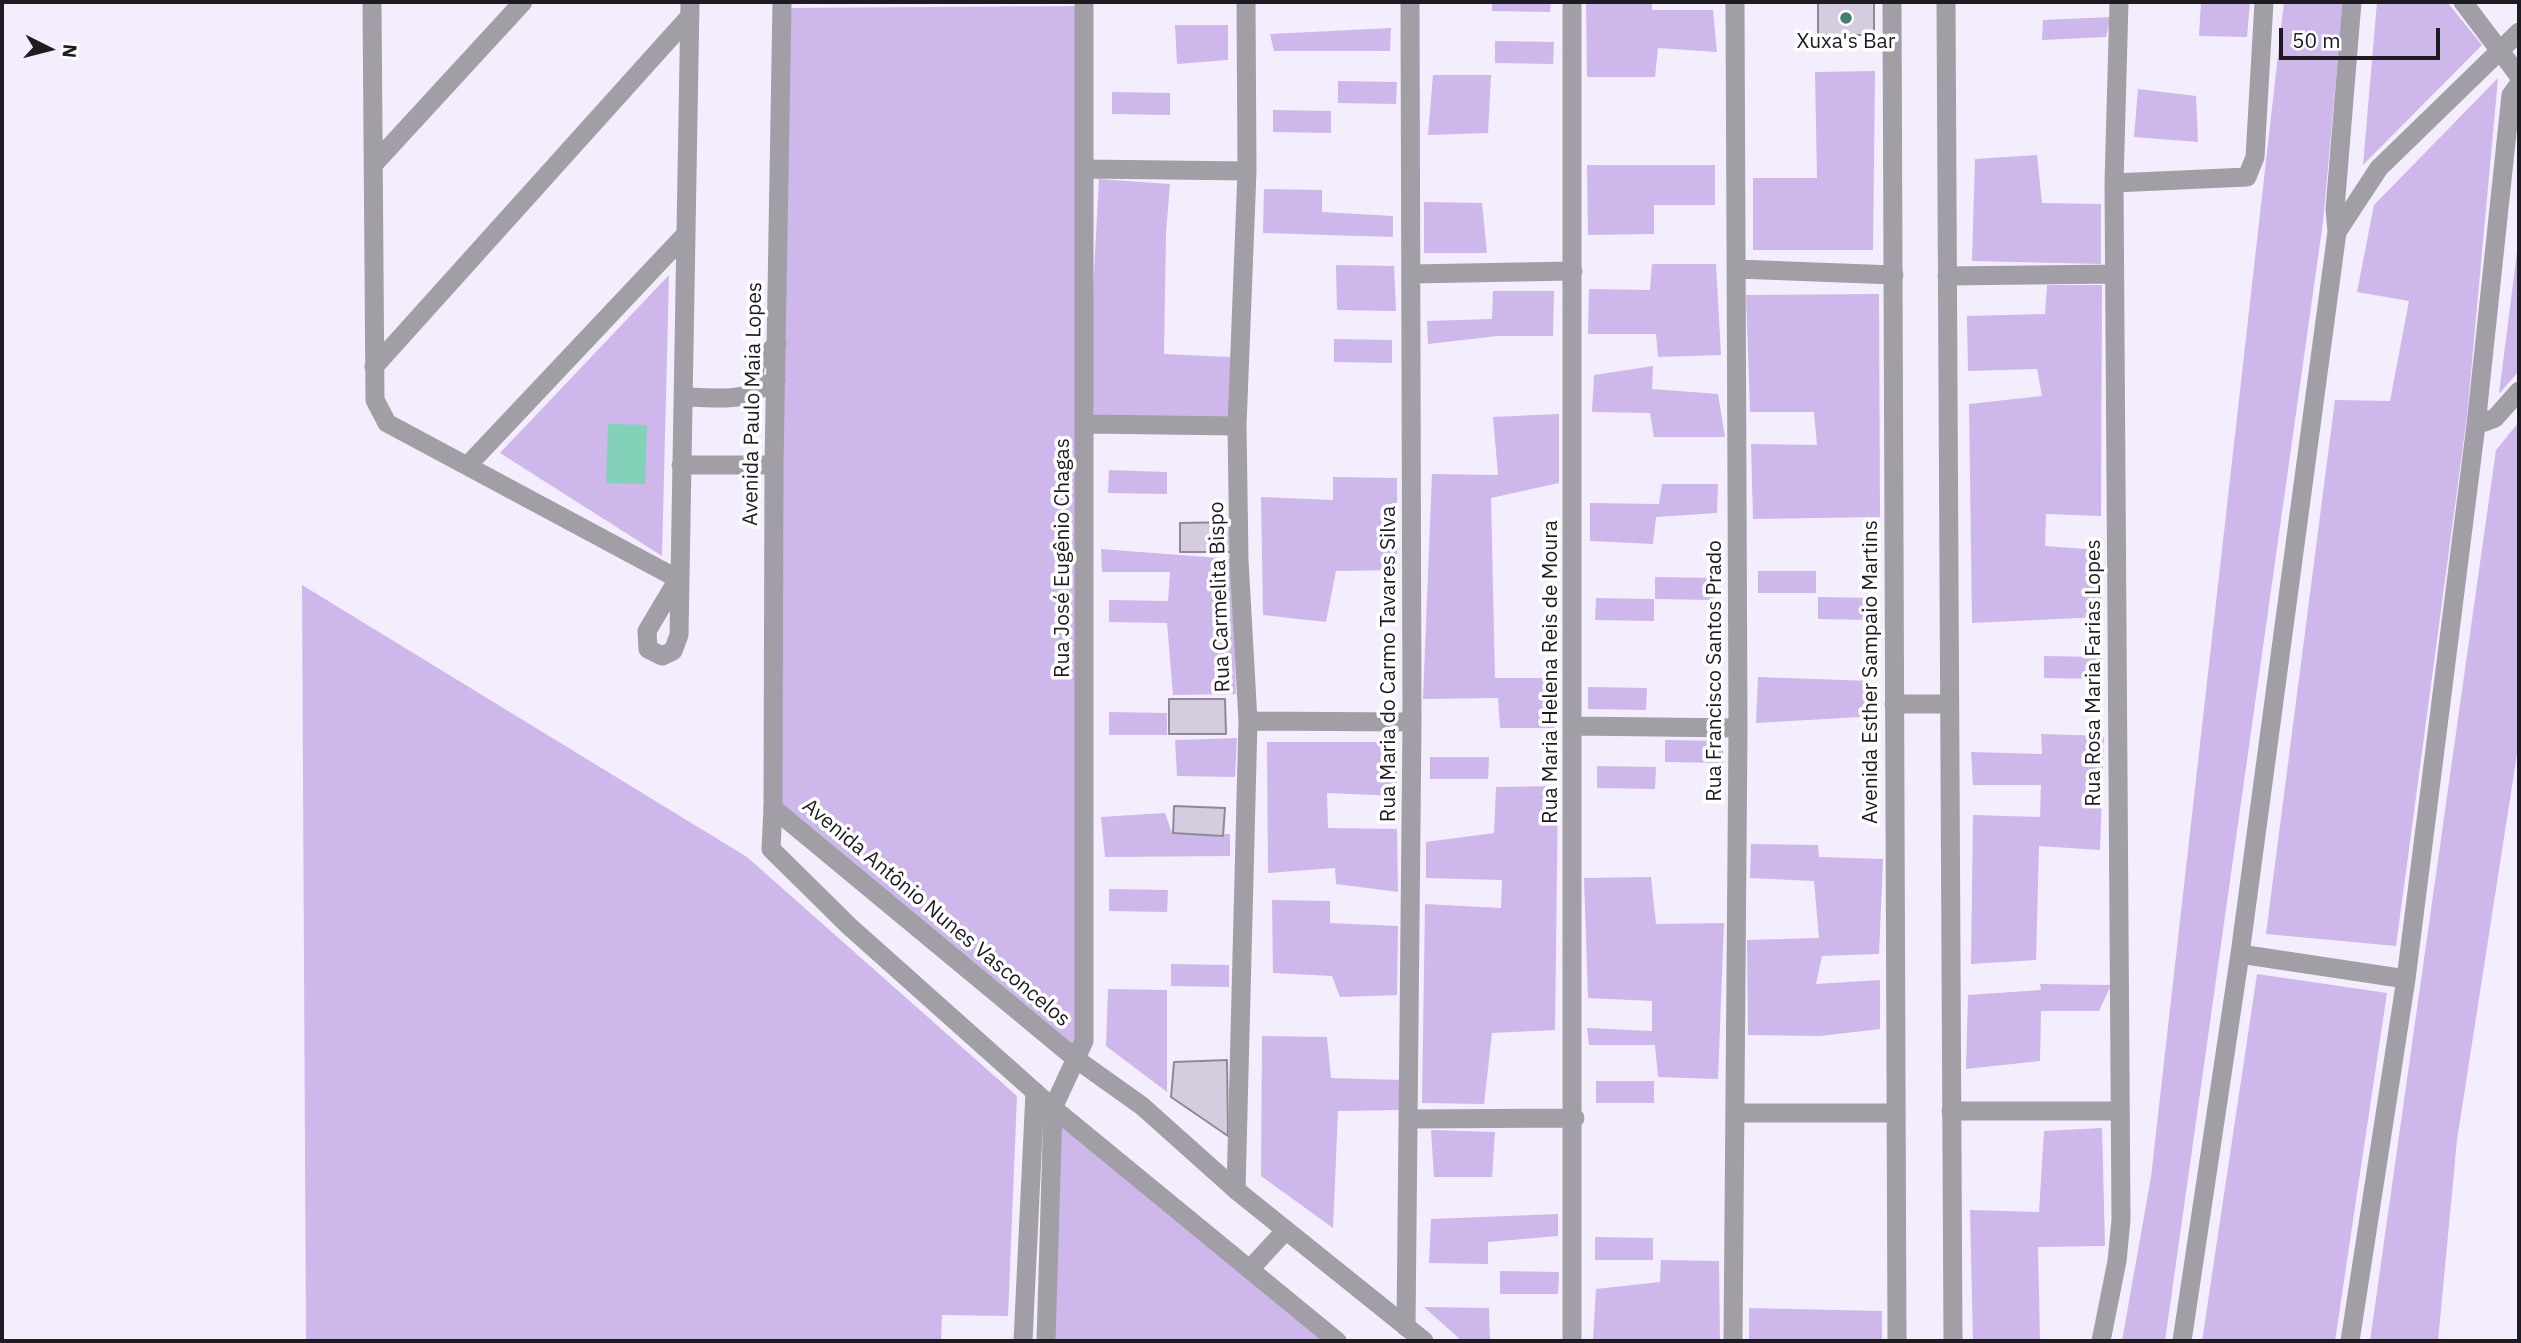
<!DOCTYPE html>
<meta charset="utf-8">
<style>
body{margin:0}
#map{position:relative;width:2521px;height:1343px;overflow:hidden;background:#f4edfd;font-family:"IBM Plex Sans",sans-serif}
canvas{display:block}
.frame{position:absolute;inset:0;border:4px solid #1e1b22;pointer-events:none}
.north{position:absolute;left:14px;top:14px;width:70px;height:70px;-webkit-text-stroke:5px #fff;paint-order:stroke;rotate:96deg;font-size:19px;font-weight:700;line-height:28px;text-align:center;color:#1e1b22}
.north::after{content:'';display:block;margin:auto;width:24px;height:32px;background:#1e1b22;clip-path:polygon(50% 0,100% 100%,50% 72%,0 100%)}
.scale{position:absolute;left:2279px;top:28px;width:161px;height:32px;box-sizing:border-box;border:4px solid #1e1b22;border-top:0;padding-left:9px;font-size:21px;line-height:24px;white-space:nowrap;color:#1e1b22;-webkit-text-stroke:5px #fff;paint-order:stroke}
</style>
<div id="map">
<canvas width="2521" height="1343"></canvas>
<div class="frame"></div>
<div class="north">N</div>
<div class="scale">50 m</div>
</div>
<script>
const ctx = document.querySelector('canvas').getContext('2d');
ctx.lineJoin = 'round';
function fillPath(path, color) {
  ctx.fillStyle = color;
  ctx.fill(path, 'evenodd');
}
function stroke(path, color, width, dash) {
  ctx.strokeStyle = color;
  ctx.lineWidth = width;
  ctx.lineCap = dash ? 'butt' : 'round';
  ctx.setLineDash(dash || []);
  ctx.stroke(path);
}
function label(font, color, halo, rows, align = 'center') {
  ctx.font = font + ' "IBM Plex Sans",sans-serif';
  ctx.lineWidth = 7;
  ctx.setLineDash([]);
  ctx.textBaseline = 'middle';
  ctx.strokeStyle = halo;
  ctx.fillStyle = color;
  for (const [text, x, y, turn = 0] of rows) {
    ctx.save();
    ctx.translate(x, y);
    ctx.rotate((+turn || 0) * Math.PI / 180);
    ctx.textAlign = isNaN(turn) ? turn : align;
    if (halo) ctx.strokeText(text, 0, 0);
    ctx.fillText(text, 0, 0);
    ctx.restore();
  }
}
fillPath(new Path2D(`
 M1492 2H1551L1550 12 1492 11Z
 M1586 2H1652V10H1713L1717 52 1658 48 1655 77H1587Z
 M2201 2H2250L2247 37 2199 36Z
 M2284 2H2343L2323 222 2165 1341H2122L2151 1177Z
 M2377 2H2447L2482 45 2363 165Z
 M1084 6 1087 404 1099 179 1170 184 1166 233 1164 354 1230 357 1237 426 1086 424 1076 1059 773 808 782 8Z
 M2111 17 2106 37 2042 40 2043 20Z
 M1175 25H1228V60L1177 64Z
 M1391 28 1390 51H1274L1270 34Z
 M1495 41 1554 42 1553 64 1495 63Z
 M1875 71 1873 250H1753V178H1817L1815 72Z
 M1433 75H1491L1488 133 1428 135Z
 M2498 78 2467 416 2396 946 2266 934 2335 400 2390 401 2409 301 2357 292 2374 205Z
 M1338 81 1397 82 1396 104 1338 103Z
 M2138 89 2196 96 2198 142 2134 137Z
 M1112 92 1170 93V115L1112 114Z
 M1273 110 1331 111V133L1273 132Z
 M2037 155 2042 203 2101 204V264L1972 261 1975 159Z
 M1587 165H1715V205H1654V234L1588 235Z
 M1264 189 1322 190V212L1393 216V237L1263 233Z
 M1424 202 1482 203 1487 253H1424Z
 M2519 236V371L2499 394Z
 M1652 264H1716L1721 355 1658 357 1656 334H1588L1589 289 1650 290Z
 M1336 265 1394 266 1396 311 1337 310Z
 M669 275 662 556 500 453Z
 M2047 285H2102L2101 516 2046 514 2045 546 2101 550V617L1972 623 1969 404 2042 396 2037 369 1968 371 1967 316 2045 314Z
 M1493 291H1554L1553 336H1498L1428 344 1427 321 1492 319Z
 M1879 294 1880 517 1753 519 1751 444 1817 445 1814 412H1750L1746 295Z
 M1334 339 1392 340V363L1334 362Z
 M1653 366 1652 389 1718 394 1725 437H1654L1650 413 1592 412 1594 375Z
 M1559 414V483L1491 498 1495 678H1556L1555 728H1500L1498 698 1423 699 1432 474 1498 475 1493 417Z
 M2519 422V741L2457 1140 2438 1341H2370L2496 450Z
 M1109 470 1167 472V494L1108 493Z
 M1333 477 1397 478V570L1336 571 1326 622 1263 615 1261 497 1333 500Z
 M1662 484H1718L1717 513 1656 517 1653 544 1590 541V503L1659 504Z
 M1101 549 1232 559 1236 694 1173 695 1167 623 1109 622V600L1168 601 1170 572H1102Z
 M1758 571H1816V593H1758Z
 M1655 577 1714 578 1713 600 1655 599Z
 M302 585 747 857 1017 1096 1008 1316 942 1315 941 1341H306Z
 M1818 597 1877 598 1876 620 1818 619Z
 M1596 598 1654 599V621L1595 620Z
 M2044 656 2102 657V679L2044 678Z
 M1758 677 1871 681 1877 716 1756 723Z
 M1588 687 1647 688 1646 710 1588 709Z
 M1109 712 1167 713V735H1109Z
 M2041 734 2104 736 2100 850 2039 846 2036 960 1971 964 1973 815 2040 817 2041 785H1973L1971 752 2042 754Z
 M1237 738 1235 777 1177 776 1175 740Z
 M1665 740 1723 741V763L1665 762Z
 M1267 742H1397V796L1327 793 1328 828 1397 829 1398 892 1336 884 1335 868 1268 873Z
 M1430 757H1489L1488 779H1430Z
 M1597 766 1656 767 1655 789 1597 788Z
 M1558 786 1555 1030 1492 1033 1484 1104 1422 1103 1425 904 1501 908 1502 880 1426 878V842L1494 833 1496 787Z
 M1165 813 1172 833 1230 834V856L1105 857 1101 817Z
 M1751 844 1818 845 1819 857 1883 859 1879 954 1822 956 1816 984 1880 980V1029L1820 1036 1748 1035 1747 940 1819 938 1814 881 1750 878Z
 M1651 877 1656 924 1724 923 1718 1079 1658 1077 1655 1045H1589L1587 1028 1652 1031V1001L1588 998 1584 878Z
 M1109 889 1168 890 1167 912 1109 911Z
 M1272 900 1330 901V923L1398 926 1397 995 1340 997 1332 976 1273 973Z
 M1171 964 1229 965V987L1171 986Z
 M2257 974 2387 993 2335 1341H2202Z
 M2040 984 2111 985 2099 1011H2041L2040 1061 1966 1069 1968 995 2041 990Z
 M1108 989 1167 990V1092L1106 1046Z
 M1262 1036 1327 1037 1331 1078 1402 1080 1400 1110 1338 1111 1333 1228 1261 1176Z
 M1596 1081H1654V1103H1596Z
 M1053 1108 1340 1341H1046Z
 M2102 1128 2105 1246 2038 1247 2040 1339 1973 1340 1970 1210 2039 1212 2044 1131Z
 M1431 1130 1495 1132 1492 1177H1434Z
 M1558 1214V1236L1488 1242V1264L1429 1263 1431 1219Z
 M1595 1237 1653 1238V1260H1595Z
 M1661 1260 1719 1261 1720 1341H1593L1596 1289 1660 1282Z
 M1500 1271 1559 1272 1558 1294H1500Z
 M1424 1307 1489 1308 1490 1341H1462Z
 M1749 1308 1882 1311V1341H1749Z`), '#ceb7ea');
fillPath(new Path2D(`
 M608 424 647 425 645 484 606 483Z`), '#82d1b8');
const building = new Path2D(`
 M1818 2H1874V35H1818Z
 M1231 522V552H1180V523Z
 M1169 699H1225L1226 734H1169Z
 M1174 806 1225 808 1223 836 1173 833Z
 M1227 1060 1228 1136 1171 1097 1174 1062Z`);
fillPath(building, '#d5cddf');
stroke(building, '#908899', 2);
stroke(new Path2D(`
 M372 2 375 400 387 423 678 579
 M1572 2V1341
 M2463 2 2519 76
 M373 165 523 2
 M1086 169 1247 171
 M2114 183 2247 177 2255 157 2264 2
 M2337 232 2335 209 2352 2
 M1737 269 1894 275
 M1411 274 1573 271
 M1947 276 2114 274
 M374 367 690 16
 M754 394 755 365 777 344
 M683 397C726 397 739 405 776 379
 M1086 424 1237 426
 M2476 425 2495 418 2519 391
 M468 465 685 235
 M681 465H774
 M678 579 647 631 648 649 662 656 673 651 679 635 690 2
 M1248 721 1412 722
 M1574 726 1738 728
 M773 808 774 465 782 2
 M2240 954 2406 979
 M1951 1111H2120
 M1735 1113H1896
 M1411 1119 1575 1118
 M1236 1190 1248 721 1239 560 1237 426 1247 171 1246 2
 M1406 1327 1412 722 1410 2
 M1023 1341 1035 1092
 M1046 1341 1053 1108 1084 1041V2
 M1733 1341 1738 728 1735 2
 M2101 1341 2117 1261 2121 1220 2114 183 2119 2
 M2182 1341 2240 954 2337 232 2379 168 2519 32
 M2350 1341 2406 979 2476 425 2511 95 2519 84`), '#a19ea6', 19);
stroke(new Path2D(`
 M1892 2 1897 1341
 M1946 2 1953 1341
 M1894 704H1949
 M773 808 1076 1059 1142 1106 1236 1190 1424 1341
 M773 808 771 849 849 926 1053 1108 1337 1341
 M1250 1269 1286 1230`), '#a19ea6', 19);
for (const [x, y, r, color] of [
 [1846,18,7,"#42806e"]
]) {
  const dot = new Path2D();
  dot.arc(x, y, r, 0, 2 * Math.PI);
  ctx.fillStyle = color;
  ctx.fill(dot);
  stroke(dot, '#fff', 2.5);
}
label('21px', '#1e1b22', '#fff', [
 ["Xuxa's Bar",1846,42]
]);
label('21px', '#1e1b22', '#fff', [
 ["Avenida Paulo Maia Lopes",753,404,-89],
 ["Rua José Eugênio Chagas",1063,558,-90],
 ["Rua Carmelita Bispo",1220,597,-92],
 ["Rua Maria do Carmo Tavares Silva",1389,664,-90],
 ["Rua Francisco Santos Prado",1715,671,-90],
 ["Rua Maria Helena Reis de Moura",1551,672,-90],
 ["Avenida Esther Sampaio Martins",1871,672,-90],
 ["Rua Rosa Maria Farias Lopes",2094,673,-90],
 ["Avenida Antônio Nunes Vasconcelos",936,913,40]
]);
</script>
